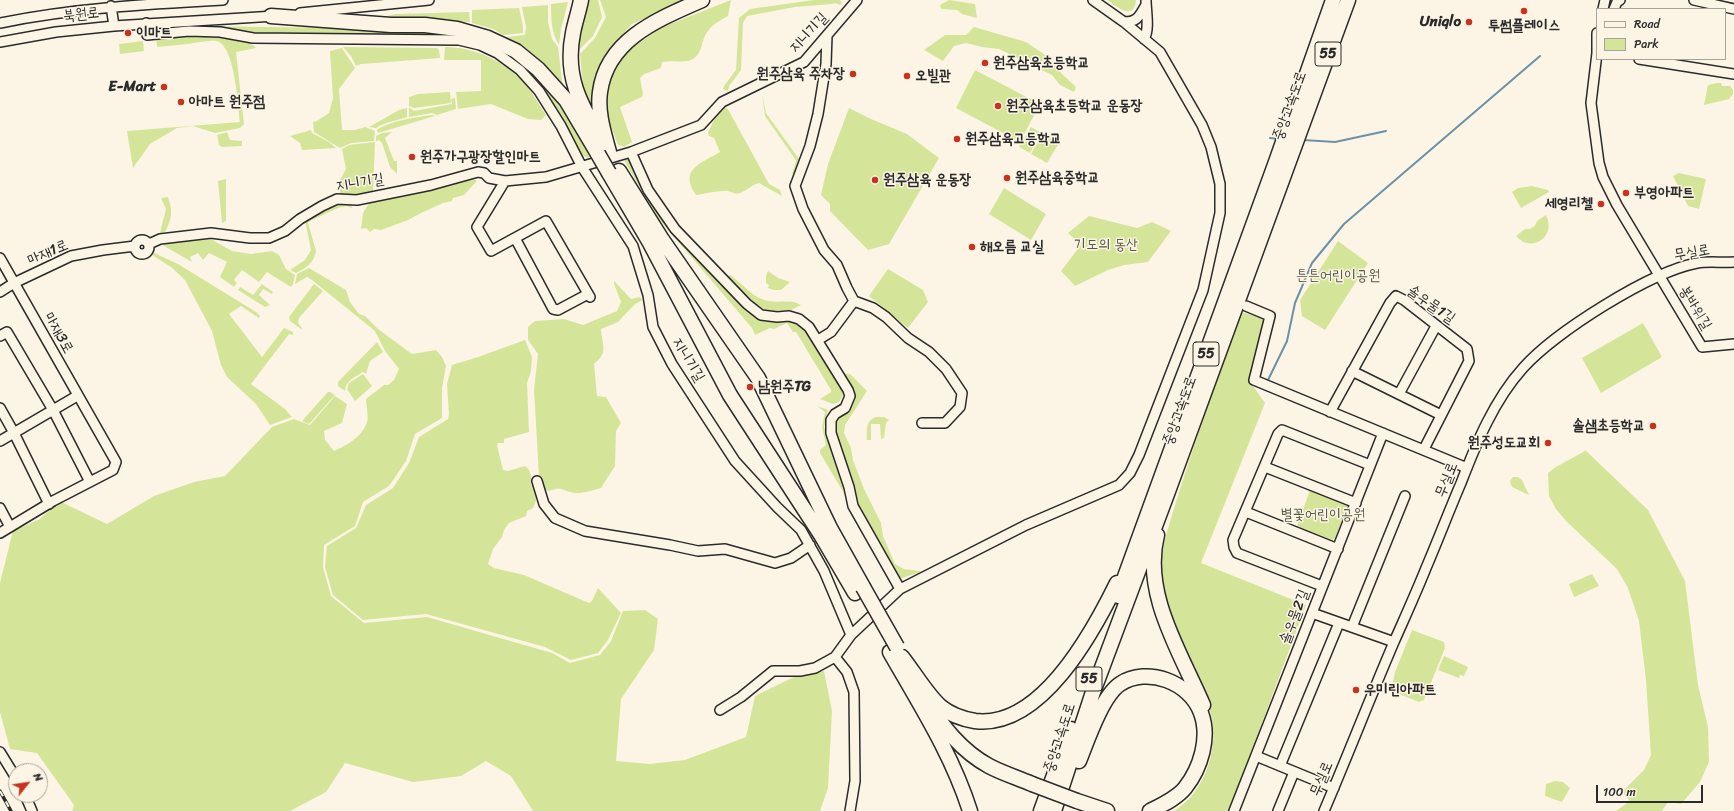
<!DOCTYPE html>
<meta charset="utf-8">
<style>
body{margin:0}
#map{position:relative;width:1734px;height:811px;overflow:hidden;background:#fcf5e5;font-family:Sriracha,sans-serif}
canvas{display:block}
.legend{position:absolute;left:1596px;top:8px;width:130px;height:52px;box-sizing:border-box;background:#fcf5e5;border:1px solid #a8a49b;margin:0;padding:5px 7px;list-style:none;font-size:12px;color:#2b2b2b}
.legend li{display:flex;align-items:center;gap:8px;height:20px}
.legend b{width:20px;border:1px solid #a8a49b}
.north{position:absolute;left:8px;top:763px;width:40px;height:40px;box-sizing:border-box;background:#fcf5e5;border:1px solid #a8a49b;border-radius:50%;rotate:60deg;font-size:11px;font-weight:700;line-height:16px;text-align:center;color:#2b2b2b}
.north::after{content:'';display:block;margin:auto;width:14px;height:18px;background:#c8321e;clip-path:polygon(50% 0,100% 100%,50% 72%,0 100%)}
.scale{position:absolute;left:1596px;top:785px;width:107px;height:18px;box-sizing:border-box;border:2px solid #2b2b2b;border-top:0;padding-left:5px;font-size:12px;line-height:14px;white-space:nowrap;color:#2b2b2b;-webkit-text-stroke:3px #fcf5e5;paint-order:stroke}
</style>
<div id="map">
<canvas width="1734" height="811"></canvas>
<ul class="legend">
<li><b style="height:5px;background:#fcf5e5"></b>Road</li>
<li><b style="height:11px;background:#d4e599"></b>Park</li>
</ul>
<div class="north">N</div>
<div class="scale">100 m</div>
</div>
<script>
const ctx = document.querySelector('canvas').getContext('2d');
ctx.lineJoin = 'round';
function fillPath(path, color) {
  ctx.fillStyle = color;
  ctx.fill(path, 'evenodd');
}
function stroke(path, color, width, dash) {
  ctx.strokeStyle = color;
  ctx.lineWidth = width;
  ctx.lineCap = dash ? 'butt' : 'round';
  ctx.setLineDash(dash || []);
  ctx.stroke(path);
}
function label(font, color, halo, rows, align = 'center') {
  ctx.font = font + ' Sriracha,"Poor Story",sans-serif';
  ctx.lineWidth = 3;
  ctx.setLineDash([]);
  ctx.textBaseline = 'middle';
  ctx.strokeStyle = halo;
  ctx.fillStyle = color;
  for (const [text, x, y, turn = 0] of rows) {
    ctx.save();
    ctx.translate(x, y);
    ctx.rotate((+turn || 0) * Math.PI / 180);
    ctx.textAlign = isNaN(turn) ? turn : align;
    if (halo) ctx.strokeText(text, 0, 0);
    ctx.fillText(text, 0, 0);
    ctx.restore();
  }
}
fillPath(new Path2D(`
 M589 0H598L602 17 593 36 578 51 577 39Z
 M600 0H685L632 24 615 43 595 78 596 119 584 96 580 54 595 38 606 17Z
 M731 0 728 16C721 20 713 24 708 31 701 39 703 55 691 60 683 63 671 60 662 62L661 68 644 74 640 78 643 94 642 97 620 107 632 142 624 147 618 145 607 116 606 95 613 74 626 53 660 28Z
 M814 0H840L842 3 840 5 835 3 831 4 795 7 747 16 743 23 741 70 729 86 728 91 723 89 724 86 736 70 739 18 750 9Z
 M949 0 975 4 977 18 962 14 957 10 941 9 940 5Z
 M1107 0H1136C1134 22 1116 6 1107 0Z
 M568 2 561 29 559 45C551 33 551 18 551 4Z
 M548 5V22L552 39 558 47 563 89 547 69 527 49 506 37 525 35 526 27 522 7Z
 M519 8 523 26V33L503 35 493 29 472 23V10Z
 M469 12 470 22 394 19 382 17 396 14Z
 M200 26 407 29 457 33 509 52 539 75 553 93 593 157 587 158 579 152 542 89 480 43 255 36 221 30 165 28Z
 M974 27 1026 42 1051 59 1062 74 1076 87 1074 92 1060 85 1052 75 999 49 982 47 966 43 954 46 943 61 924 50 945 35H966Z
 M197 33C215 35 242 34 256 48L236 52 244 124 240 128 215 133 193 126 177 128 150 144 133 168 127 131 240 122C238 106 235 44 216 41 207 40 197 43 188 44 178 45 168 46 157 47L156 37Z
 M143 41 144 51 120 54 119 44Z
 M343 47 437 48 439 50 440 58 361 64 356 66 351 56Z
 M445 47C475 47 507 62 527 86 534 95 539 105 546 115L541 120 528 119 491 104 458 109 456 92 481 91V60H444Z
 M342 48 355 68 339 89 342 130H355L365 127 375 131 374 141 351 143 340 148 314 132 313 122 317 121 329 113 333 98 330 51Z
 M975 70 1040 104 1020 142 956 108Z
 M1717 83H1721L1722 86H1730L1733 90V94L1729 99 1704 105 1708 85Z
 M450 92 451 103 414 108 409 106V97L418 94Z
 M762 93 766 113 799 159 800 161 795 173 792 174 796 161 795 159 765 116Z
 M455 98 456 109 437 115 432 113 409 117V107L414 111 452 104 451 99Z
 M726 107 729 111 769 184 780 190 782 196 759 183C751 185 748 190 740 193 735 195 732 192 728 191 724 190 702 194 696 195 678 169 702 163 720 152L714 138 709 136 708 133C712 124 717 111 726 107Z
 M407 108V117C396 121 385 122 376 128L369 127 399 110Z
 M849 108 871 119 907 134 939 158 889 244 868 250 830 211V204L821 195 828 164Z
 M432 115 435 116 378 133 377 130C389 121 417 117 432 115Z
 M1031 127 1041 133 1030 153 1019 147Z
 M311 130 312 133 329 142 336 148 302 150 300 143 290 136Z
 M227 132 230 140 242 141V146L222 147 219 145 217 135Z
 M392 132 385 138 394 161H397V174L390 167 382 143 379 140 376 141V136L382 133Z
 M1043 133 1059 143 1047 163 1031 154Z
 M375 142 373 192 356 196 340 195V180L346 169 342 149 349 145Z
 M628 159 631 160 650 198 746 306 787 318 808 329 841 386 844 394 839 402 833 404 820 399 831 392V390L796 332H793L787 323 774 329 770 328 755 335 752 328 657 217 624 160Z
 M1679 173 1706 179 1699 209 1688 206 1673 176Z
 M470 178 477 181 464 195 453 198 452 201 443 203 421 213 408 220 381 230 374 229 370 232 366 228 361 229 363 213 369 203 397 194Z
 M226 179V221L222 223 218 181Z
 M1532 186 1548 190 1549 192 1521 208 1512 192 1518 188Z
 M1004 188 1046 214 1031 240 989 214Z
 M168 197C173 212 172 218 165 232L160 233 166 209 161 198Z
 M348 203 351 204 352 208 346 206 338 208 310 221 308 223 316 251C314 263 306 268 296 273L290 270 305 260 311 250 305 220 335 204Z
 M1546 215C1557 236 1532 254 1516 236L1525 229H1530L1535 226 1537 221Z
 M1089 216 1137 228 1152 222 1171 231 1148 262 1124 265 1108 270 1075 286 1061 271 1081 245 1068 233Z
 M207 237 232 251 251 254 272 251 279 255 286 269 295 275 293 284 291 287 267 272 259 282 242 270 234 280 237 283 234 287 220 277 227 262 209 253 203 260 198 253 190 257 192 262 164 246 165 243Z
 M1338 241 1368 263 1325 330 1302 316 1300 300Z
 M150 251 178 264 256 312 260 316 259 318 241 306 229 314 262 357 284 328 293 332V335L289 334 251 384 285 409 292 417 270 425 256 404 227 377 221 365 212 331 185 280 171 267 152 255Z
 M309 268 346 290 350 302 359 314 365 316 378 329 412 354 436 350 442 357 446 366 442 388V418L415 434 406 461 389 486 363 502 355 526 324 545 323 567 331 596 364 623 427 617 552 653 570 663 600 655 611 641 623 611 645 610 658 619 654 650 621 699 616 761 650 764 685 760 746 737 755 696 794 677 824 671 832 711 828 788 820 811H533L511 776 486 761 461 776 413 782 345 763 326 792 290 811H72L74 805 37 753 10 749 0 712V583L13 531 40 519 59 501 107 524 154 496 194 482 225 476 272 427 294 419 310 425 335 396 347 404 342 423 324 431 325 440 334 451C347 445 362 437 367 422 369 416 366 406 366 399L384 385H388L394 380 399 369 385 351 375 331 312 280 307 277 295 284 297 274Z
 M888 269 923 290 928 302 908 328 869 296Z
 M768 271 778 278 790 282 781 290H774L768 288 769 285 766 283V276Z
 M730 275C741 282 750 295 762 299 776 305 790 298 801 305L791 310 767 311 755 303 728 276Z
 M614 281 631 299 640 297 642 300 634 305 618 322 601 329C602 346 609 352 594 364L597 396 606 397 621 423 616 431 615 466 601 488C593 490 582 494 574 493 562 491 563 486 549 491L543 489 539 476 534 390 538 354 528 340V327L535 321 564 319 583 325 617 311 621 302 614 284Z
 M262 284 273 292 272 294 263 289 259 295 270 305 265 307 238 290 240 287 253 295Z
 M314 284 323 291 299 318 298 323 302 328 301 329 290 321 289 317Z
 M1241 312 1264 319 1250 378 1253 386 1265 403 1201 563 1306 605 1229 811H1174C1190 801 1200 787 1207 769 1233 703 1173 651 1163 589 1162 584 1160 577 1160 571 1161 546 1173 513 1180 489 1199 429 1220 371 1241 312Z
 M1643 323 1662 357 1601 393 1582 358Z
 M525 340 532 357 531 371 527 383 529 432 504 439V443H498L497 445 503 470 508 471 525 466C531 470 532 477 531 484L535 487 536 501 533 508 527 511 526 516 509 523 504 530 502 537 493 549 488 564 494 568 524 575 589 603 592 601 598 588 621 613 608 640 598 653 571 660 545 647 426 614 363 620 333 595 325 567 327 546 356 528 366 505 393 488 409 463 419 437 448 419 449 414 447 384 452 365 478 357Z
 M377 342 383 352 370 361 366 374 363 372C355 377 345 381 345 391L338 386V382Z
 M842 373 850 374 867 391 845 425 844 433 851 448 853 460 864 489 881 523 883 536 895 564 904 569 919 571 921 572 902 578 895 576 858 509 834 434 833 421 853 396Z
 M363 374 372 386 355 401 347 389 349 383Z
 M328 392H330L335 395 309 424 302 421Z
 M817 406 828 410 824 427 845 495 820 453V450L826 445 822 427 825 412Z
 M876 417H884L889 420 886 423 884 438 881 439 880 424H871V440H867C867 430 865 421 876 417Z
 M1584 449 1648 510 1685 581 1698 685 1708 727 1709 762 1700 782 1681 804 1668 802 1662 811H1616L1630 801 1622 792 1644 770 1651 755 1646 680 1639 621 1628 588 1617 569 1566 521 1556 509 1549 496 1548 473 1556 467 1585 451Z
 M1513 477H1518L1522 480 1529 495 1512 487 1510 481Z
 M1310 490 1346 504 1347 507 1335 538 1332 540 1297 527Z
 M1592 574 1599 586 1574 597 1569 584Z
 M1412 630 1444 642 1445 648 1424 700 1419 702 1391 691 1395 672Z
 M1444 656 1468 667 1464 676 1460 675 1459 678 1438 670Z
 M1555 781 1563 782 1570 788 1562 802 1545 796 1546 784Z`), '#d4e599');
stroke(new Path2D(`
 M1270 138 1279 139
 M1303 140 1335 142 1386 131
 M1268 380 1287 341 1295 303 1312 263 1344 224 1540 56`), '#6c92a6', 2);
const minor = new Path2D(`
 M1694 0 1734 9
 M111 6 114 26
 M1603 9 1605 0
 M1614 9 1617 2 1620 0
 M300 13 429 0
 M1124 22C1138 22 1139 16 1146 5
 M0 23C74 8 148 4 223 0
 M146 23 147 35 189 31 220 32 253 38 459 40 480 45 497 53 520 70 539 91 561 126 582 167 633 246 648 295 653 327 672 364 735 461 777 507 801 530 824 571 851 635
 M1597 33V53L1591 103 1599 163 1603 177 1617 205 1702 347 1734 344
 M827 35 826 64 818 114 810 146 795 186 803 209 824 250 837 265 847 288 854 301 873 308 886 317 908 338 929 352 946 369 962 393 960 407 945 423H922
 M1144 39C1150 30 1146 11 1146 0
 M0 42 56 32 114 26 275 16
 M1639 59 1734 74
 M631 152 648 190 675 229 747 304 761 315 777 317 789 316 799 319 809 327 848 390 850 396 845 408 835 414 831 420V433L849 487 853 506 900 589
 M505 181 477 227 491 251 546 221 590 297
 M515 238 553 309 558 310 588 294
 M135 247a7 7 0 1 1 14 0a7 7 0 1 1-14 0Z
 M149 244 160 239 211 233 250 238H269L285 231 300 219 322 206 337 199 357 200 431 185 478 172 484 173 489 178 505 181 546 177 631 152 701 125 722 102 804 62 857 0
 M0 258 116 462 113 470 53 501 0 533
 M0 292 14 283 71 256 103 250 135 246
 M1246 306 1270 316 1254 380 1467 468
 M0 336 7 332 53 410 90 482
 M818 340 831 332 854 301
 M1352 371 1441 415
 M1399 394 1436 326
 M0 408 14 433 49 504
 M1330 412 1390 303 1396 296 1404 300 1467 349 1469 361 1424 449
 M0 441 77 396
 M1265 467 1356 503
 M537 481 544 504 555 518 585 531 670 545 698 551 725 549 775 563 791 558 810 545
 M0 508 10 527
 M1246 512 1338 549
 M1322 586 1237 553 1234 547 1233 540 1278 434 1282 430 1370 465
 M1312 613 1394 642
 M1352 627 1405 496
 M835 657 847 672 854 692 855 781 850 811
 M720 710 741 697 773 671H800L815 668 835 657 851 635 900 589 1026 525 1119 485 1130 473 1139 455 1203 290 1220 213V184L1211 147 1202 125 1160 52 1124 22 1093 0
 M0 752 16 778
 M1256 756 1334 788
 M1280 766 1339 623
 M25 795 32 811
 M1234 811 1383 433
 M1278 811 1294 772
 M1324 811C1348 755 1370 698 1394 642 1405 617 1416 593 1426 568 1438 540 1449 511 1461 483 1476 444 1494 400 1523 368 1555 332 1650 272 1697 263 1709 261 1722 263 1734 262`);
const highway = new Path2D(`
 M581 0C579 11 575 22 573 33 564 77 581 105 602 142
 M271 16 391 25H425L457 29 488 38 516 51 538 69 566 100 598 154
 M609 152C604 133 597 112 600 92 607 39 659 19 702 0
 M619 171 661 238 758 378 830 528 863 587
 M609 173 650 243 730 395 821 535 855 593
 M1157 535C1142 594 1181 653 1203 705
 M1118 596 1276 162 1333 0
 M890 652C919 703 952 754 970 811
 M902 657C914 672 927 695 941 707 951 715 963 719 975 721 1041 729 1093 632 1117 583
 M927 701C941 726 963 752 989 766 1002 773 1018 778 1032 784
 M1079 761C1087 741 1102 696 1120 684 1147 666 1190 682 1201 713 1210 737 1201 768 1185 788 1177 798 1162 805 1150 811
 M1077 801 1107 811
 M1041 811 1071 729
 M1054 811 1093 692 1167 494 1348 0`);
stroke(minor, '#2b2b2b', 12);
stroke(highway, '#2b2b2b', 17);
stroke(minor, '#fcf5e5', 9);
stroke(highway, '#fcf5e5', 14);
const rail = new Path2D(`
 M0 791 11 811`);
stroke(rail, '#2b2b2b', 3.5);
stroke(rail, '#fcf5e5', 2, [6]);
const highwayBridge = new Path2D(`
 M598 154 609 173
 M863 587 897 647
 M1032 784 1077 801`);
stroke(highwayBridge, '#2b2b2b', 17, []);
stroke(highwayBridge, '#fcf5e5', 14);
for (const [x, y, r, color] of [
 [1524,11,4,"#c8321e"],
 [1469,22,4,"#c8321e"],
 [128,33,4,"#c8321e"],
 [985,63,4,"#c8321e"],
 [853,74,4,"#c8321e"],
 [907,76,4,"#c8321e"],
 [164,87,4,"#c8321e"],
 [181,102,4,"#c8321e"],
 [998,106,4,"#c8321e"],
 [957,139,4,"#c8321e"],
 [412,157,4,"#c8321e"],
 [1007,178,4,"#c8321e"],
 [875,180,4,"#c8321e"],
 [1626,193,4,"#c8321e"],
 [1601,204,4,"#c8321e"],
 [972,247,4,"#c8321e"],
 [750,387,4,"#c8321e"],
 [1653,426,4,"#c8321e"],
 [1548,443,4,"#c8321e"],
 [1356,690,4,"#c8321e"]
]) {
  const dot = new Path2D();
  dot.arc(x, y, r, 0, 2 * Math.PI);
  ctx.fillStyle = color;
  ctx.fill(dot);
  stroke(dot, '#fcf5e5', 1.5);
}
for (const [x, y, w] of [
 [1328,54,26],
 [1206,354,26],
 [1089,679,26]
]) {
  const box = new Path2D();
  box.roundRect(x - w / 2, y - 12, w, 24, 3);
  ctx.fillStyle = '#fcf5e5';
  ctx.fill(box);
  stroke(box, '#2b2b2b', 1);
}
label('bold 14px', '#2b2b2b', null, [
 ["55",1328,54],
 ["55",1206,354],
 ["55",1089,679]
]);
label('15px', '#2b2b2b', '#fcf5e5', [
 ["북원로",81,15,-6],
 ["지니기길",809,33,-47],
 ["중앙고속도로",1290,106,-70],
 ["지니기길",360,183,-9],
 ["마재1로",48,253,-23],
 ["무실로",1692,253,-10],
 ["솔우물1길",1431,305,35],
 ["봉바위길",1695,308,59],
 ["마재3로",58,333,61],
 ["지니기길",688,360,59],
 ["중앙고속도로",1180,411,-70],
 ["무실로",1447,480,-68],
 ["솔우물2길",1295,617,-69],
 ["중앙고속도로",1060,738,-72],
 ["무실로",1322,779,-67]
]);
label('bold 15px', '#2b2b2b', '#fcf5e5', [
 ["Uniqlo",1461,22,"right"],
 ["투썸플레이스",1524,26,"center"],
 ["이마트",136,33],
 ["원주삼육초등학교",993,63],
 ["원주삼육 주차장",845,74,"right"],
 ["오빌관",915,76],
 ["E-Mart",156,87,"right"],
 ["아마트 원주점",189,102],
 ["원주삼육초등학교 운동장",1006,106],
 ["원주삼육고등학교",965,139],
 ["원주가구광장할인마트",420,157],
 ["원주삼육중학교",1015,178],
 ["원주삼육 운동장",883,180],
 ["부영아파트",1634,193],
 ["세영리첼",1593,204,"right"],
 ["해오름 교실",980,247],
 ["남원주TG",758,387],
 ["솔샘초등학교",1645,426,"right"],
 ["원주성도교회",1540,443,"right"],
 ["우미린아파트",1364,690]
], 'left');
label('15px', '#555a46', '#fcf5e5', [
 ["기도의 동산",1106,245],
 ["튼튼어린이공원",1338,276],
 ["별꽃어린이공원",1323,515]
]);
</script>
